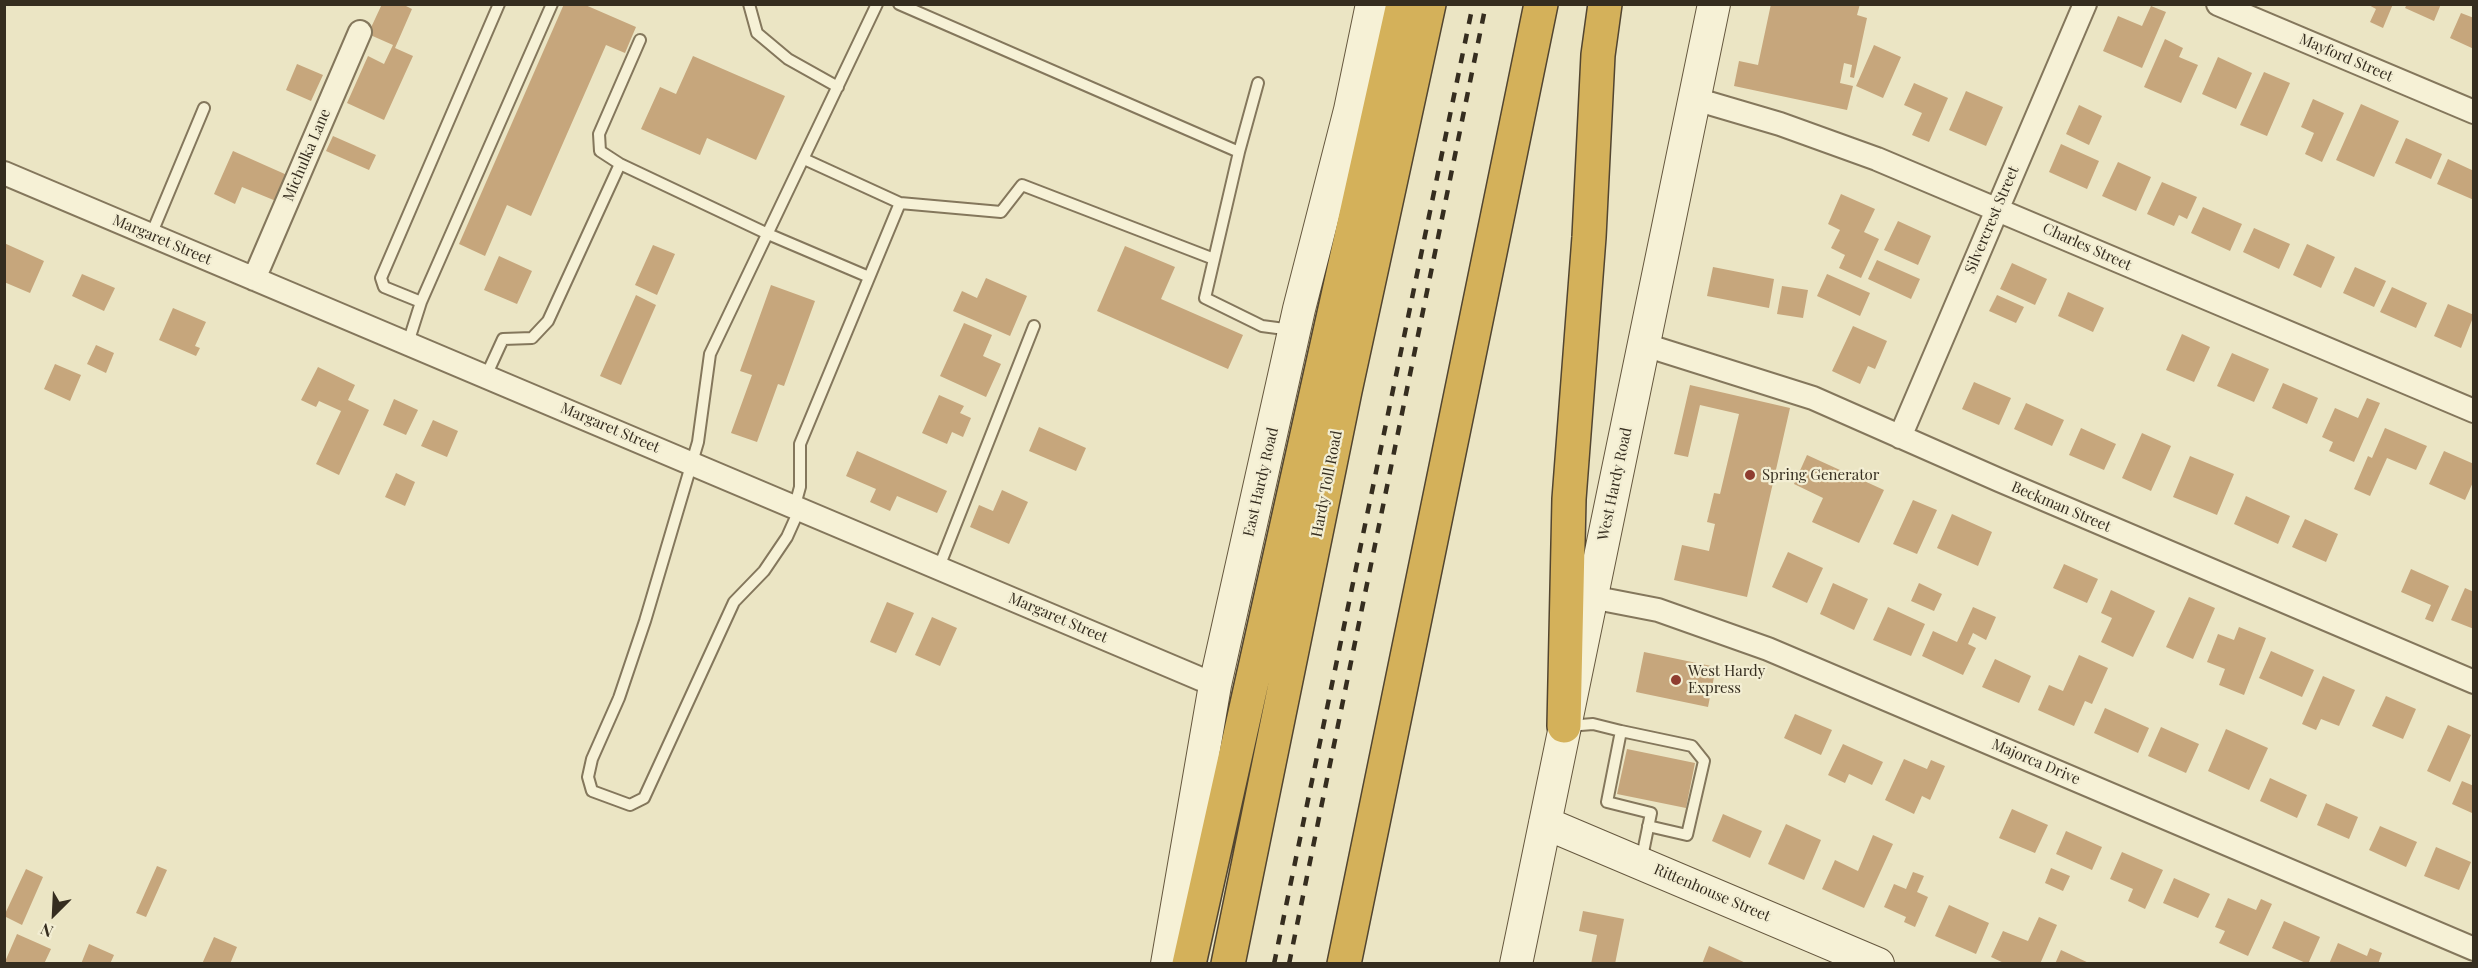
<!DOCTYPE html>
<style>
body{margin:0}
#map{position:relative;width:2478px;height:968px;overflow:hidden;background:#ebe5c4;font-family:"Playfair Display",serif}
canvas{display:block}
.frame{position:absolute;inset:0;border:6px solid #352d1f;pointer-events:none}
.north{position:absolute;left:24px;top:884px;width:60px;height:60px;-webkit-text-stroke:4px #f3eed3;paint-order:stroke;rotate:204deg;font-size:16px;font-weight:700;line-height:24px;text-align:center;color:#352d1f}
.north::after{content:'';display:block;margin:auto;width:21px;height:27px;background:#352d1f;clip-path:polygon(50% 0,100% 100%,50% 72%,0 100%)}
</style>
<div id="map">
<canvas width="2478" height="968"></canvas>
<div class="frame"></div>
<div class="north">N</div>
</div>
<script>
const ctx = document.querySelector('canvas').getContext('2d');
ctx.lineJoin = 'round';
function fillPath(path, color) {
  ctx.fillStyle = color;
  ctx.fill(path, 'evenodd');
}
function stroke(path, color, width, dash) {
  ctx.strokeStyle = color;
  ctx.lineWidth = width;
  ctx.lineCap = dash ? 'butt' : 'round';
  ctx.setLineDash(dash || []);
  ctx.stroke(path);
}
function label(font, color, halo, rows, align = 'center') {
  ctx.font = font + ' "Playfair Display",serif';
  ctx.lineWidth = 4.5;
  ctx.setLineDash([]);
  ctx.textBaseline = 'middle';
  ctx.strokeStyle = halo;
  ctx.fillStyle = color;
  for (const [text, x, y, turn = 0] of rows) {
    ctx.save();
    ctx.translate(x, y);
    ctx.rotate((+turn || 0) * Math.PI / 180);
    ctx.textAlign = isNaN(turn) ? turn : align;
    if (halo) ctx.strokeText(text, 0, 0);
    ctx.fillText(text, 0, 0);
    ctx.restore();
  }
}
fillPath(new Path2D(`
 M382 4H402L412 9 395 48 413 56 384 120 347 103 368 56 384 64 393 45 368 34Z
 M564 4H583L636 27 625 53 606 45 531 216 507 205 485 256 459 244Z
 M1771 4H1860L1857 15 1867 18 1854 78 1850 77 1852 65 1844 63 1840 83 1853 86 1847 110 1734 86 1739 61 1758 65Z
 M2367 4H2393L2383 28 2370 22 2376 9Z
 M2407 4H2441L2434 21 2405 8Z
 M2151 6 2166 12 2142 68 2103 51 2118 16 2142 26Z
 M2461 13 2474 18V49L2450 38Z
 M2165 39 2183 48 2179 57 2198 65 2181 103 2144 87Z
 M1874 45 1901 57 1883 98 1856 86Z
 M693 56 785 96 756 160 707 138 700 155 641 129 660 87 676 94Z
 M2218 57 2252 73 2236 109 2202 94Z
 M297 64 323 75 311 101 286 90Z
 M2264 72 2290 83 2267 136 2240 125Z
 M1914 83 1948 98 1929 142 1912 135 1922 113 1904 105Z
 M1966 91 2003 107 1986 146 1949 130Z
 M2313 99 2344 113 2322 162 2305 154 2314 133 2301 127Z
 M2361 104 2399 121 2374 177 2336 160Z
 M2079 105 2102 116 2089 145 2066 134Z
 M333 136 376 155 369 170 326 151Z
 M2406 138 2442 154 2431 179 2395 163Z
 M2061 144 2099 161 2087 189 2049 172Z
 M233 151 287 175 276 201 242 187 235 204 214 194Z
 M2448 159 2474 171V200L2437 184Z
 M2118 162 2151 177 2136 211 2102 196Z
 M2162 182 2197 197 2187 219 2179 215 2174 226 2147 214Z
 M1841 194 1875 209 1864 232 1879 239 1861 278 1839 268 1845 255 1831 248 1840 230 1828 224Z
 M2203 207 2242 224 2230 251 2191 233Z
 M1898 221 1931 236 1918 265 1884 250Z
 M2254 228 2290 244 2279 269 2243 252Z
 M4 243 44 261 30 293 4 282Z
 M2307 244 2335 257 2321 288 2293 275Z
 M653 245 675 254 657 295 635 285Z
 M1125 246 1175 267 1161 299 1243 335 1228 369 1097 311Z
 M499 256 532 271 517 304 484 290Z
 M1877 260 1920 279 1911 299 1868 279Z
 M2012 263 2047 279 2035 305 2000 289Z
 M1713 267 1774 279 1769 308 1707 296Z
 M2355 267 2386 281 2374 307 2343 293Z
 M82 274 115 288 104 311 72 296Z
 M1827 274 1870 293 1860 316 1817 296Z
 M986 278 1027 296 1010 336 953 311 962 291 977 298Z
 M771 285 815 301 784 386 778 384 757 442 731 433 752 375 740 371Z
 M1782 286 1808 290 1803 318 1777 314Z
 M2392 287 2427 303 2416 328 2380 312Z
 M2068 292 2104 308 2093 332 2058 316Z
 M636 295 656 305 621 385 600 376Z
 M1997 295 2024 307 2016 323 1989 311Z
 M2448 304 2474 315 2461 348 2434 336Z
 M173 308 206 322 195 346 200 348 196 356 159 340Z
 M964 323 992 335 983 356 1001 364 986 397 940 376Z
 M1853 326 1887 341 1875 369 1868 366 1860 384 1832 371Z
 M2182 334 2210 347 2194 382 2166 370Z
 M96 345 114 353 106 373 87 364Z
 M2232 353 2269 369 2254 402 2217 386Z
 M55 364 81 375 70 401 44 389Z
 M318 367 355 385 348 400 369 410 339 475 316 464 341 411 319 401 316 407 301 400Z
 M1974 382 2011 398 1999 425 1962 409Z
 M2283 383 2318 398 2307 424 2272 408Z
 M1690 385 1790 408 1747 597 1674 580 1682 545 1709 551 1715 524 1707 522 1714 493 1720 494 1739 414 1700 405 1688 457 1674 454Z
 M939 395 964 406 960 413 971 418 963 437 952 432 947 444 922 433Z
 M2367 398 2380 403 2354 462 2329 451 2333 442 2322 437 2335 408 2358 418Z
 M394 399 418 410 406 435 383 425Z
 M2026 403 2064 420 2052 446 2014 429Z
 M433 420 458 431 447 457 421 446Z
 M1039 427 1086 448 1076 471 1029 451Z
 M2081 428 2116 444 2104 470 2069 455Z
 M2385 428 2427 446 2416 470 2387 458 2370 496 2354 489 2368 456 2372 458Z
 M2142 433 2171 446 2151 491 2122 478Z
 M857 451 947 491 937 513 897 496 890 511 870 502 876 489 846 476Z
 M2444 451 2474 464V480L2465 500 2429 484Z
 M1807 455 1884 490 1859 543 1812 522 1823 498 1794 484Z
 M2190 456 2234 474 2217 515 2173 497Z
 M396 473 415 482 405 506 385 497Z
 M1002 490 1028 502 1009 544 970 527 979 505 993 511Z
 M2246 496 2290 516 2278 544 2234 524Z
 M1913 500 1937 510 1917 554 1893 544Z
 M1952 514 1992 532 1978 566 1937 548Z
 M2305 519 2338 534 2326 562 2292 547Z
 M1788 552 1823 568 1807 603 1772 587Z
 M2064 564 2098 579 2087 603 2053 588Z
 M2411 569 2449 586 2433 622 2425 619 2431 605 2401 592Z
 M1833 583 1868 599 1854 630 1820 614Z
 M1919 583 1942 594 1934 611 1911 601Z
 M2465 588 2474 592V629L2451 620Z
 M2111 590 2155 611 2133 657 2101 642 2112 618 2101 613Z
 M2189 597 2215 608 2193 659 2166 647Z
 M887 602 914 613 896 653 870 642Z
 M1888 607 1925 624 1911 656 1873 640Z
 M1973 607 1996 617 1986 640 1973 633 1968 644 1976 648 1963 675 1922 656 1933 631 1957 642Z
 M932 617 957 628 940 666 915 655Z
 M2239 627 2266 638 2244 695 2219 685 2225 669 2207 662 2218 634 2234 640Z
 M2271 651 2314 670 2302 697 2259 678Z
 M1644 652 1716 667 1708 707 1636 692Z
 M2079 655 2108 668 2092 704 2085 701 2074 726 2038 710 2049 685 2063 691Z
 M1995 659 2031 676 2019 703 1982 687Z
 M2323 676 2355 690 2339 726 2321 719 2316 730 2302 724Z
 M2386 696 2416 709 2403 739 2372 726Z
 M2105 708 2149 728 2138 753 2094 733Z
 M1795 714 1832 730 1821 755 1784 738Z
 M2448 725 2471 735 2450 782 2427 771Z
 M2161 727 2199 744 2186 773 2148 756Z
 M2226 729 2268 748 2249 790 2208 771Z
 M1843 744 1883 762 1872 785 1849 774 1845 783 1828 775Z
 M1627 749 1695 763 1686 808 1617 794Z
 M1904 759 1927 769 1931 760 1945 766 1930 800 1922 796 1914 814 1885 800Z
 M2270 778 2307 795 2297 818 2260 801Z
 M2462 781 2474 786 2472 813 2452 804Z
 M2326 803 2358 817 2349 839 2317 825Z
 M2012 809 2048 825 2035 853 1999 838Z
 M1723 814 1762 831 1750 858 1712 841Z
 M1786 824 1821 840 1804 880 1768 864Z
 M2380 826 2417 842 2406 867 2369 850Z
 M2066 831 2102 847 2092 870 2056 854Z
 M1873 835 1893 844 1864 908 1822 889 1835 860 1858 871Z
 M2436 847 2471 862 2459 890 2424 876Z
 M2122 852 2163 870 2145 909 2128 901 2133 889 2110 879Z
 M157 866 167 870 146 917 136 913Z
 M2051 868 2070 876 2063 891 2045 883Z
 M26 869 43 877 22 925 4 916Z
 M1913 872 1924 876 1917 892 1928 897 1915 927 1904 922 1906 917 1884 907 1894 884 1906 889Z
 M2174 878 2210 894 2198 918 2163 903Z
 M2228 898 2256 910 2261 899 2272 904 2248 956 2219 943 2225 931 2215 927Z
 M1949 905 1989 923 1976 954 1935 936Z
 M1583 911 1624 919 1615 964H1591L1597 935 1579 931Z
 M2039 917 2057 925 2040 964H2006L1991 957 2003 931 2028 941Z
 M2284 921 2320 937 2308 964 2272 948Z
 M17 934 51 949 44 964H4Z
 M214 937 237 947 230 964H202Z
 M2338 943 2367 956 2370 948 2382 953 2378 964H2329Z
 M89 944 114 955 110 964H81Z
 M1709 946 1748 964H1702Z
 M2061 950 2091 964H2055Z`), '#c6a67c');
const lane = new Path2D(`
 M749 4 757 33 788 59 838 87
 M899 4 1239 152
 M640 40 599 134 600 151 620 164 768 234 869 277
 M1258 83 1239 152 1205 298 1262 326 1292 330
 M900 203 1001 212 1022 185 1214 259
 M151 235 204 108
 M421 302 384 287 381 278 499 4
 M408 343 421 302 552 4
 M486 376 503 339 532 338 548 321 620 164
 M795 505 800 487V444L900 203 804 159
 M800 508 787 537 764 571 734 602 644 798 630 805 592 791 588 777 592 759 619 698 645 621 698 442 710 354 877 4
 M939 567 1034 326
 M1568 726 1593 724 1621 731 1607 802 1651 813 1641 862
 M1621 731 1692 746 1704 761 1687 835 1648 826`);
const street = new Path2D(`
 M2218 4 2474 112
 M1695 99 1780 124 1877 159 2474 411
 M4 173 1215 685
 M254 279 360 32
 M1645 345 1813 398 1999 480 2474 682
 M1900 437 2085 4
 M1591 597 1658 610 1768 649 2474 949`);
const secondary = new Path2D(`
 M1545 823 1878 964
 M1167 964 1215 685 1299 309 1350 110 1372 4
 M1516 964 1714 4`);
const highway = new Path2D(`
 M1564 726 1569 499 1589 237 1598 55 1605 4
 M1189 964 1403 4
 M1228 964 1345 391 1429 4
 M1344 964 1541 4`);
stroke(lane, '#84775c', 14);
stroke(street, '#84775c', 26);
stroke(secondary, '#66583f', 34);
stroke(highway, '#524530', 36);
stroke(lane, '#f6f1d6', 10);
stroke(street, '#f6f1d6', 22);
stroke(secondary, '#f6f1d6', 32);
stroke(highway, '#d4b15a', 33);
stroke(new Path2D(`
 M1274 964 1473 4
 M1289 964 1486 4`), '#352d1f', 4.5, [10, 10]);
for (const [x, y, r, color] of [
 [1750,475,6,"#8f3d30"],
 [1676,680,6,"#8f3d30"]
]) {
  const dot = new Path2D();
  dot.arc(x, y, r, 0, 2 * Math.PI);
  ctx.fillStyle = color;
  ctx.fill(dot);
  stroke(dot, '#f3eed3', 2);
}
label('15px', '#352d1f', '#f3eed3', [
 ["Mayford Street",2346,58,23],
 ["Michulka Lane",307,155,-67],
 ["Silvercrest Street",1992,220,-67],
 ["Margaret Street",162,240,23],
 ["Charles Street",2087,247,24],
 ["Margaret Street",610,428,23],
 ["East Hardy Road",1261,482,-77],
 ["Hardy Toll Road",1327,484,-79],
 ["West Hardy Road",1615,484,-78],
 ["Beckman Street",2061,507,23],
 ["Margaret Street",1058,618,23],
 ["Majorca Drive",2036,762,23],
 ["Rittenhouse Street",1712,893,23]
]);
label('15px', '#352d1f', '#f3eed3', [
 ["Spring Generator",1762,475],
 ["West Hardy",1688,671],
 ["Express",1688,688]
], 'left');
</script>
